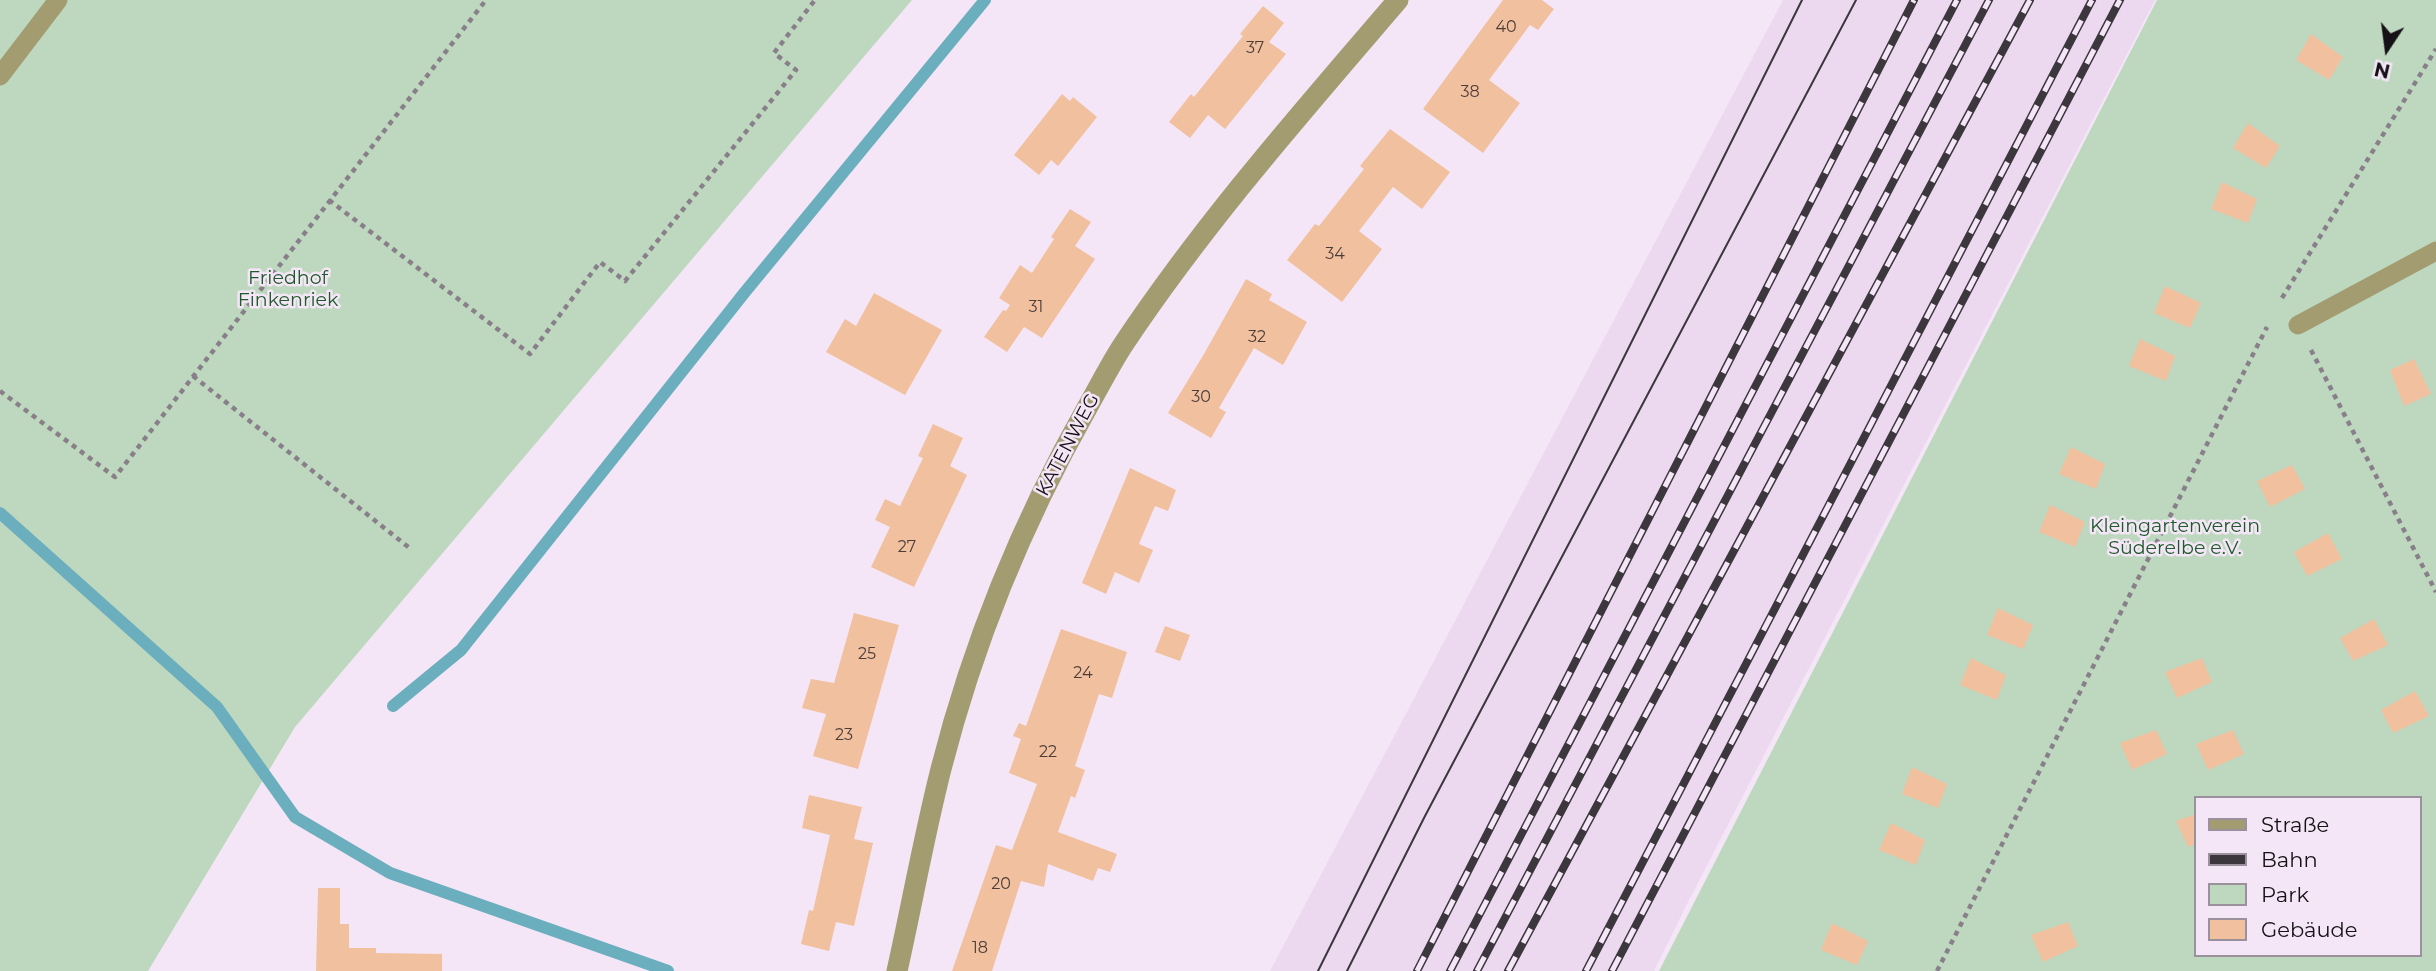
<!DOCTYPE html>
<meta charset="utf-8">
<style>
body{margin:0}
#map{position:relative;width:2436px;height:971px;overflow:hidden;background:#f4e6f6;font-family:Montserrat,sans-serif}
canvas{display:block}
.legend{position:absolute;left:2194px;top:796px;width:228px;height:161px;box-sizing:border-box;background:#f4e6f6;border:2px solid #9b919c;margin:0;padding:9px 12px;list-style:none;font-size:21px;color:#151116}
.legend li{display:flex;align-items:center;gap:14px;height:35px}
.legend b{width:35px;border:2px solid #9b919c}
.north{position:absolute;left:2352px;top:14px;width:70px;height:70px;-webkit-text-stroke:5px #f4e6f6;paint-order:stroke;rotate:193deg;font-size:19px;font-weight:700;line-height:28px;text-align:center;color:#151116}
.north::after{content:'';display:block;margin:auto;width:24px;height:32px;background:#151116;clip-path:polygon(50% 0,100% 100%,50% 72%,0 100%)}
</style>
<div id="map">
<canvas width="2436" height="971"></canvas>
<ul class="legend">
<li><b style="height:9px;background:#a39c71"></b>Straße</li>
<li><b style="height:9px;background:#3c363d"></b>Bahn</li>
<li><b style="height:19px;background:#bdd8bf"></b>Park</li>
<li><b style="height:19px;background:#f1c09f"></b>Gebäude</li>
</ul>
<div class="north">N</div>
</div>
<script>
const ctx = document.querySelector('canvas').getContext('2d');
ctx.lineJoin = 'round';
function fillPath(path, color) {
  ctx.fillStyle = color;
  ctx.fill(path, 'evenodd');
}
function stroke(path, color, width, dash) {
  ctx.strokeStyle = color;
  ctx.lineWidth = width;
  ctx.lineCap = dash ? 'butt' : 'round';
  ctx.setLineDash(dash || []);
  ctx.stroke(path);
}
function label(font, color, halo, rows, align = 'center') {
  ctx.font = font + ' Montserrat,sans-serif';
  ctx.lineWidth = 5;
  ctx.setLineDash([]);
  ctx.textBaseline = 'middle';
  ctx.strokeStyle = halo;
  ctx.fillStyle = color;
  for (const [text, x, y, turn = 0] of rows) {
    ctx.save();
    ctx.translate(x, y);
    ctx.rotate((+turn || 0) * Math.PI / 180);
    ctx.textAlign = isNaN(turn) ? turn : align;
    if (halo) ctx.strokeText(text, 0, 0);
    ctx.fillText(text, 0, 0);
    ctx.restore();
  }
}
fillPath(new Path2D(`
 M1783 0H2155L1687 904 1654 971H1270Z`), '#ecd9f0');
fillPath(new Path2D(`
 M0 0H912L295 727 148 971H0Z
 M2157 0H2436V971H1659ZM2196 798H2420V955H2196Z`), '#bdd8bf');
stroke(new Path2D(`
 M0 513 217 707 295 817 390 873 668 971
 M393 706 461 650 745 292 985 0`), '#6baebe', 12);
fillPath(new Path2D(`
 M1503 0H1542L1554 9 1538 30 1530 25 1489 80 1520 103 1483 153 1423 109Z
 M1263 6 1284 23 1269 42 1286 54 1225 129 1208 115 1190 138 1169 122 1191 94 1194 97 1243 36 1240 34Z
 M2311 34 2343 57 2329 80 2296 60Z
 M1062 94 1070 101 1073 97 1097 117 1058 166 1051 160 1039 175 1014 155Z
 M2248 123 2280 146 2266 168 2233 148Z
 M1390 129 1450 172 1422 209 1393 187 1359 231 1382 249 1342 302 1287 260 1315 224 1319 226 1364 169 1360 166Z
 M2222 182 2257 199 2248 223 2211 209Z
 M1070 209 1091 222 1075 246 1095 259 1042 338 1024 327 1007 352 984 337 1003 310 1006 311 1010 305 999 298 1020 265 1032 273 1054 239 1051 237Z
 M1246 279 1272 294 1269 300 1307 322 1283 365 1254 348 1219 408 1226 412 1211 438 1168 413 1204 354Z
 M2165 286 2201 303 2190 328 2154 313Z
 M874 293 942 330 905 395 826 352 845 319 856 326Z
 M2140 339 2175 356 2166 381 2129 366Z
 M2414 359 2431 394 2404 406 2390 370Z
 M933 424 963 438 950 466 967 475 914 587 871 567 890 527 875 520 885 499 900 506 923 458 918 456Z
 M2071 447 2105 464 2096 489 2059 474Z
 M2292 465 2305 489 2270 507 2257 481Z
 M1130 468 1176 490 1168 511 1155 506 1141 539 1139 544 1153 550 1139 583 1115 572 1106 594 1082 583Z
 M2050 505 2085 522 2075 547 2039 532Z
 M2328 533 2342 559 2307 576 2294 552Z
 M1998 608 2033 625 2023 649 1987 635Z
 M854 613 899 625 858 769 813 756 826 714 802 708 811 679 834 683Z
 M2374 619 2388 645 2353 661 2340 638Z
 M1165 626 1190 635 1180 661 1155 652Z
 M1061 629 1127 652 1112 698 1099 694 1075 766 1085 770 1075 798 1071 796 1058 832 1117 854 1110 872 1098 868 1093 881 1048 864 1044 887 1021 881 992 971H952L996 845 1012 850 1037 784 1009 773 1021 739 1013 736 1019 723 1026 726Z
 M1971 658 2006 675 1997 700 1960 685Z
 M2202 658 2212 682 2177 698 2165 672Z
 M2415 691 2429 716 2393 733 2381 710Z
 M2156 730 2167 754 2132 770 2120 743Z
 M2233 730 2244 754 2208 770 2196 744Z
 M1912 767 1947 784 1938 808 1902 794Z
 M809 795 862 807 854 839 873 843 854 926 836 922 829 951 801 944 809 910 813 911 830 835 802 828Z
 M2196 814V844L2188 847 2176 821Z
 M1891 823 1925 840 1916 865 1879 850Z
 M318 888H340V924H349V948H376V953L442 954V971H316Z
 M2068 922 2078 946 2043 962 2031 935Z
 M1832 923 1868 941 1857 965 1821 950Z`), '#f1c09f');
stroke(new Path2D(`
 M329 200 530 354 600 262 625 281 796 70 774 53 815 0
 M2282 298 2436 49
 M2311 350 2436 592
 M193 376 412 550
 M0 391 115 477 486 0
 M1937 971 2267 327`), '#897f8a', 4.5, [5, 5]);
stroke(new Path2D(`
 M0 76 58 0
 M2298 325 2436 251`), '#a39c71', 19);
stroke(new Path2D(`
 M897 971C912 904 924 836 941 769 973 643 1023 521 1087 408 1099 387 1110 365 1123 345 1205 222 1302 112 1398 0`), '#a39c71', 21);
stroke(new Path2D(`
 M1318 971 1802 0
 M1347 971 1425 816 1856 0`), '#3c363d', 2);
const rail = new Path2D(`
 M1417 971 1914 0
 M1450 971 1957 0
 M1477 971 1989 0
 M1508 971 2030 0
 M1586 971 2092 0
 M1612 971 2120 0`);
stroke(rail, '#3c363d', 8);
stroke(rail, '#f4e6f6', 5, [16]);
label('16px', '#4c3d38', null, [
 ["40",1506,27],
 ["37",1255,48],
 ["38",1470,92],
 ["34",1335,254],
 ["31",1036,307],
 ["32",1257,337],
 ["30",1201,397],
 ["27",907,547],
 ["25",867,654],
 ["24",1083,673],
 ["23",844,735],
 ["22",1048,752],
 ["20",1001,884],
 ["18",980,948]
]);
label('19px', '#1d5b2a', '#f4e6f6', [
 ["Friedhof",288,278],
 ["Finkenriek",288,300],
 ["Kleingartenverein",2175,526],
 ["Süderelbe e.V.",2175,548]
]);
label('19px', '#151116', '#f4e6f6', [
 ["KATENWEG",1068,445,-62]
]);
</script>
